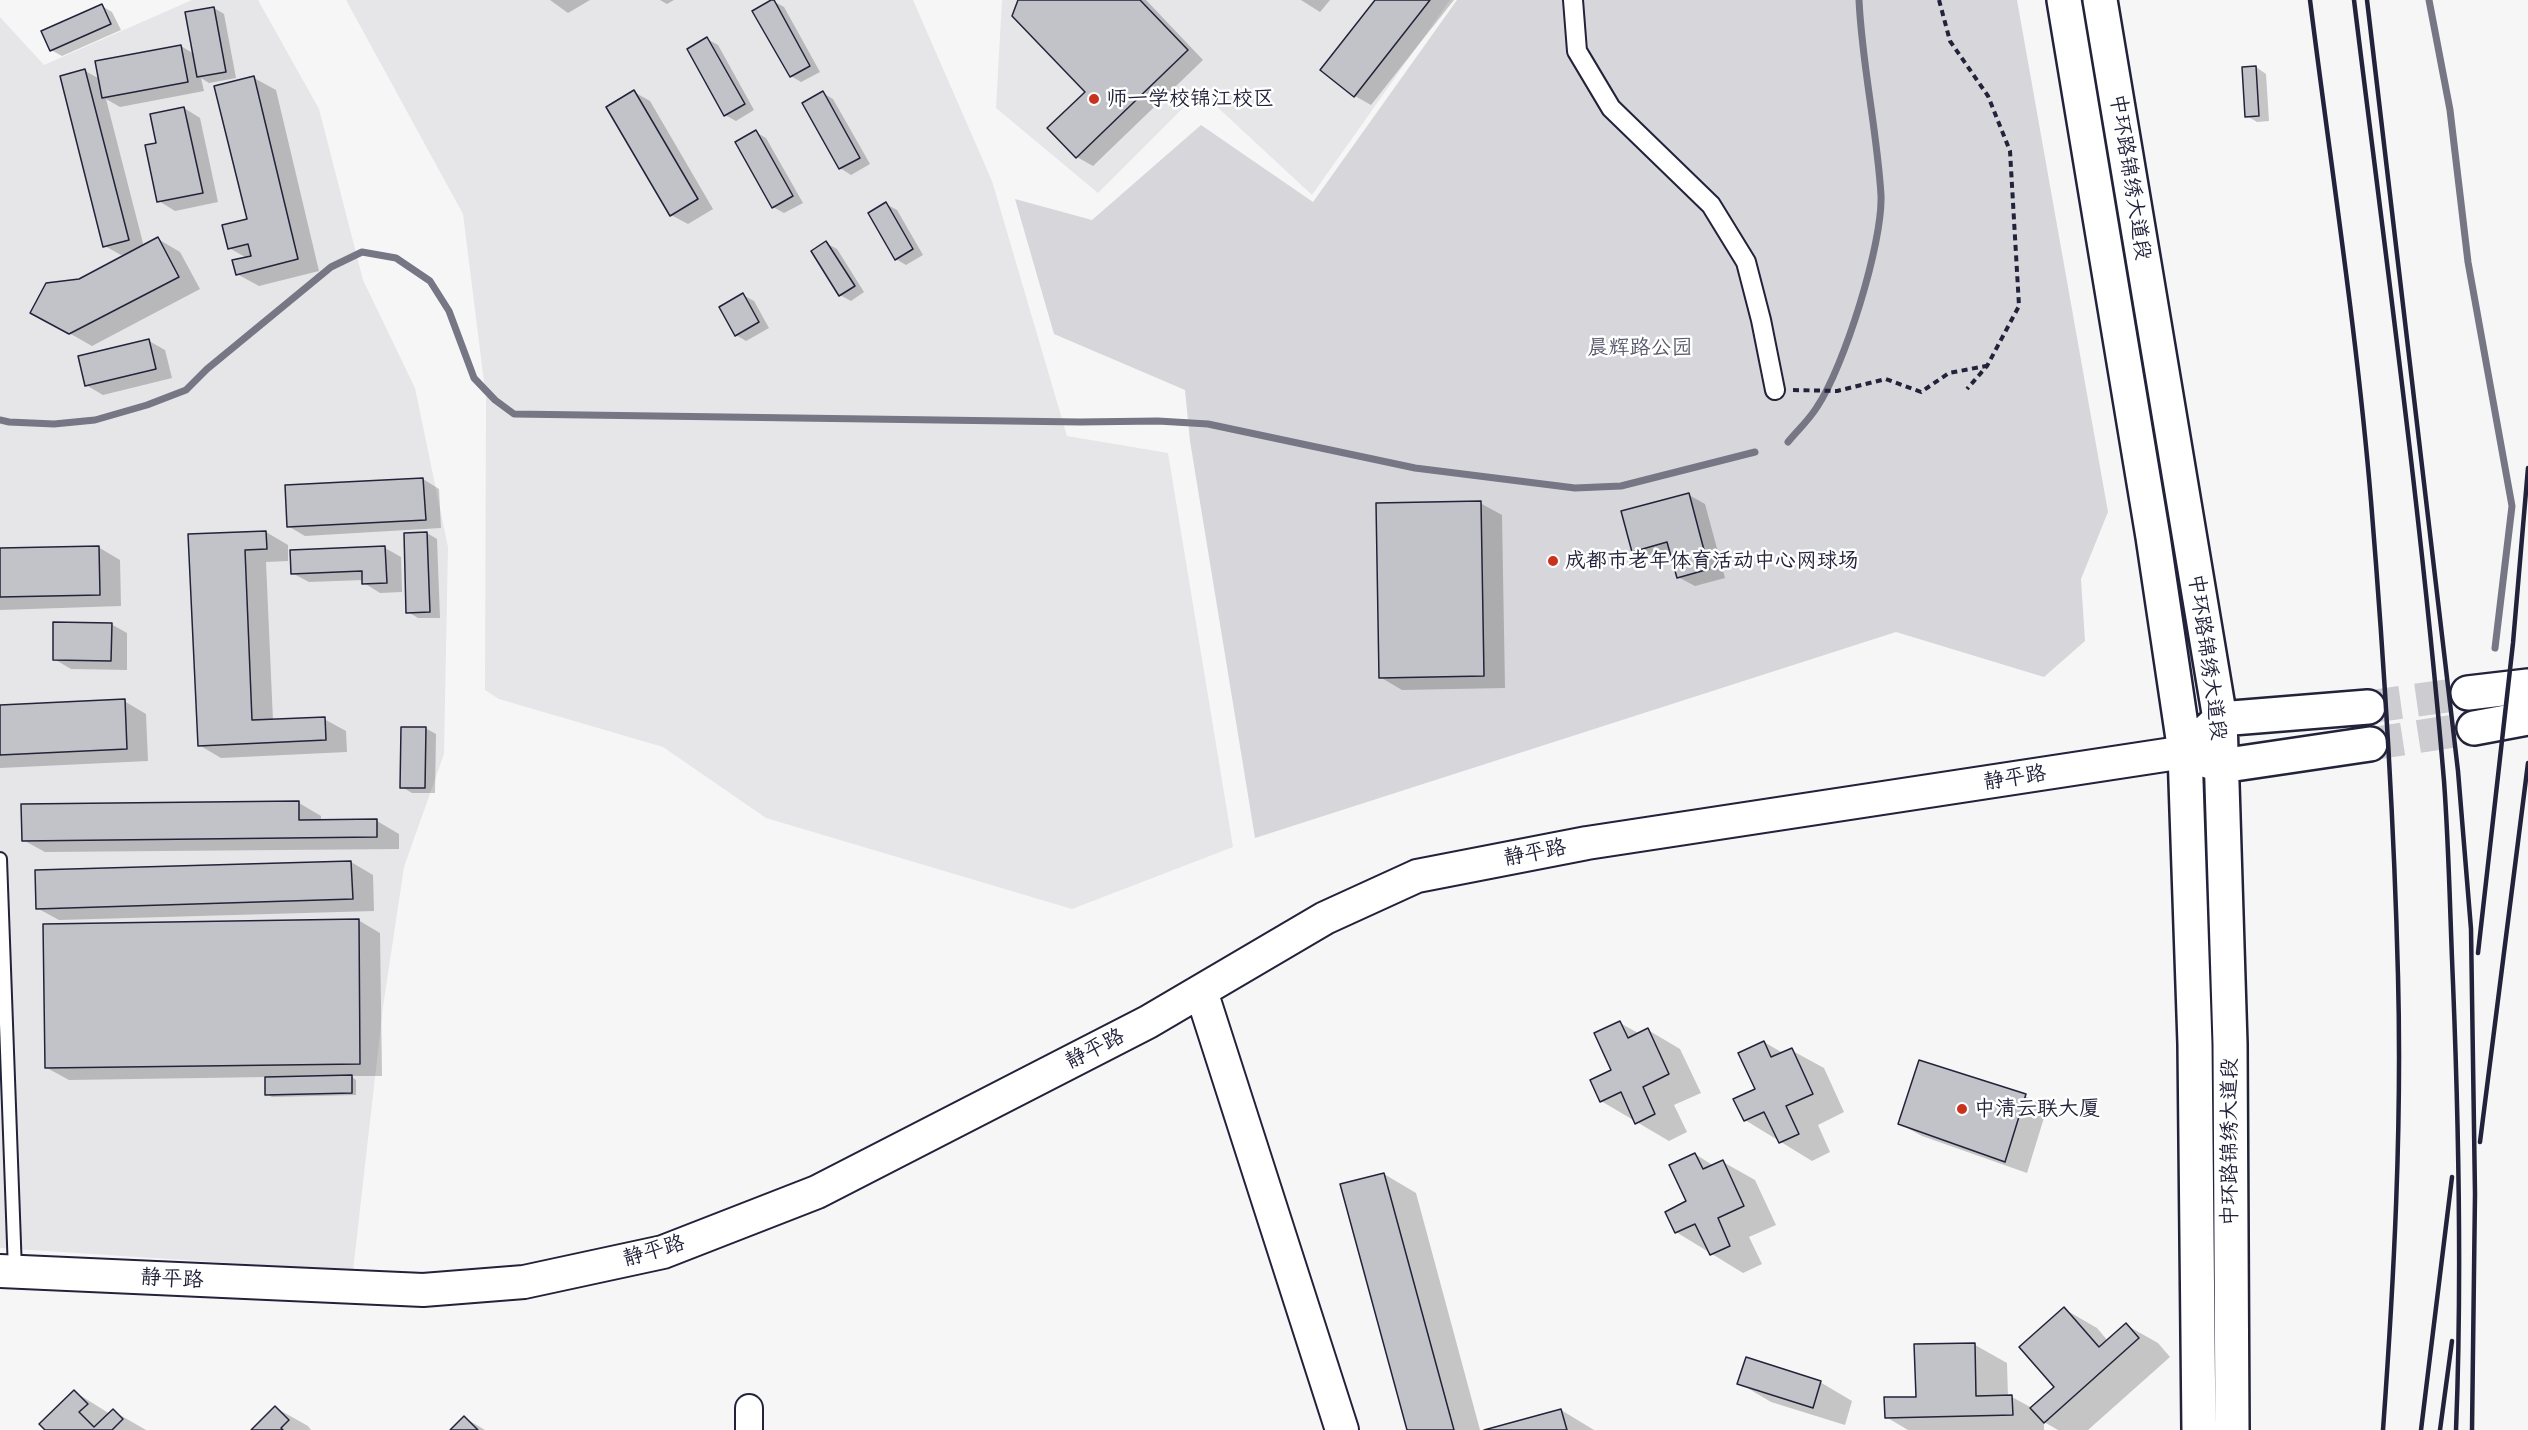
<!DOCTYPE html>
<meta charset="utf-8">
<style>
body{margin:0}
canvas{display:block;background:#f6f6f7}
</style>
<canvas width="2528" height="1430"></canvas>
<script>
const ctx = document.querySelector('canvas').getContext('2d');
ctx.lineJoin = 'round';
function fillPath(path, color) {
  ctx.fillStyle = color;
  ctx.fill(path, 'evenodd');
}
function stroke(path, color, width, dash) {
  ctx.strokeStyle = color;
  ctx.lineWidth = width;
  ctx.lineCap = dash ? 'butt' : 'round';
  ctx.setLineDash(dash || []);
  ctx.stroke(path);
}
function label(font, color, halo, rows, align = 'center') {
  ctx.font = font + ' "Comic Neue","LXGW WenKai TC",sans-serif';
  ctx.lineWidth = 5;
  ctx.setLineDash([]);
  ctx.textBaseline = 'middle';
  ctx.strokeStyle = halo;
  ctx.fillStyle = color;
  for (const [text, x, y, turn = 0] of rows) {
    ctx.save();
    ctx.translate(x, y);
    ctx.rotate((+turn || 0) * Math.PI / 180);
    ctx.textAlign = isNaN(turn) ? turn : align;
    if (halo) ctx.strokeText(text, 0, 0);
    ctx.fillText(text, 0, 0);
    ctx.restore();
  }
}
fillPath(new Path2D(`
 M192 0H258L319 109 363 280 415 388 448 547 444 754 404 867 383 1007 353 1271 0 1248V17L44 65Z
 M346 0H913L992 181 1067 436 1168 453 1233 847 1072 909 766 818 663 747 499 699 485 690 486 398 463 214Z
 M1002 0H1450L1312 195 1200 91 1098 193 996 108Z`), '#e6e6e9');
fillPath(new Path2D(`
 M1457 0H2017L2108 512 2081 579 2085 641 2044 677 1896 632 1255 838 1190 441 1185 390 1054 334 1015 199 1092 220 1201 125 1313 202Z`), '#d7d7db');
fillPath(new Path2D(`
 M550 0H590L568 13Z
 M660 0H674L667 4Z
 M1020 0H1146L1203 60 1093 166 1077 157 1087 92Z
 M1301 0H1330L1320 12Z
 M1377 0H1454L1371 105 1355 96 1322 70Z
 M773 1 784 7 820 72 801 82 791 76Z
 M102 6 112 12 121 30 62 56 51 50Z
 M214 8 224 14 236 78 209 83 201 78 204 91 120 107 106 99 144 247 158 239 180 252 200 289 92 346 32 312 80 280 129 253 121 255 105 246 85 71 100 79 181 46 194 54Z
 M707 39 718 45 754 110 736 121 725 115Z
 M2256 67 2266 74 2269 121 2257 122 2247 116Z
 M254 78 276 90 319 271 259 286 237 274 247 258 229 248 249 220Z
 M634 92 650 101 713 209 688 224 671 215Z
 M823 93 833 99 870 164 851 175 840 168 804 103Z
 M184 108 200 118 218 202 175 211 159 201 158 144Z
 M756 132 766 138 803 203 784 213 773 207Z
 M886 204 897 210 923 255 906 265 896 259Z
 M826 243 837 249 864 292 851 301 840 295Z
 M743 295 754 301 769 328 746 341 736 335Z
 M149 341 165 350 172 378 103 395 86 385Z
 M423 479 439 489 441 528 305 536 288 526 286 486Z
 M1689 495 1705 504 1725 578 1695 586 1678 577 1672 554 1649 560 1633 551Z
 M1480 503 1502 515 1505 688 1402 690 1380 677Z
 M266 532 288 545V561L266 562 273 721 324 719 346 731 347 752 221 758 199 745 190 536Z
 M427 533 437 539 440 618H418L408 612Z
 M98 547 120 560 121 606 0 610V550Z
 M385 548 401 557 402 592 380 593 364 583V580L309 582 292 573Z
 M111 624 127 633V670L71 669 54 659Z
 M124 701 146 714 148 761 0 768V707Z
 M425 728 436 734 435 793H412L402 787Z
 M299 803 321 816V822L377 821 399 834V849L45 852 23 840Z
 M351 862 373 875 374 911 59 920 37 908Z
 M358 920 380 933 382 1076H351L356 1080V1095L272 1097 267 1094V1077L69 1080 47 1068Z
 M1620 1023 1640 1034 1648 1030 1680 1049 1701 1093 1674 1105 1687 1132 1669 1141 1601 1101 1613 1070Z
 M1764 1042 1783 1053 1791 1050 1824 1068 1844 1112 1818 1125 1830 1152 1812 1161 1745 1120 1757 1090Z
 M2025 1096 2047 1108 2027 1173 1922 1136 1900 1124Z
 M1695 1154 1714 1166 1723 1162 1755 1180 1776 1225 1749 1237 1762 1264 1743 1273 1676 1232 1688 1202Z
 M1384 1174 1416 1193 1480 1430H1408Z
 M2064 1309 2097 1328 2108 1341 2126 1325 2158 1343 2170 1357 2088 1430H2058L2044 1422V1430H1908L1886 1417 1917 1398 1975 1345 2007 1363 2008 1397H2012L2032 1408 2056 1387Z
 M1820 1382 1852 1401 1845 1425 1771 1402 1739 1383Z
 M75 1392 110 1414 113 1411 146 1430H47Z
 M276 1408 308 1426 311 1430H253Z
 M1561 1410 1594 1430H1489Z
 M465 1418 485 1430H452Z`), '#0003');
stroke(new Path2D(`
 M2429 0 2450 110 2468 262 2512 506 2495 648
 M0 420 9 422 54 424 95 420 147 405 186 390 207 369 331 267 362 252 396 258 430 281 449 311 474 378 495 400 514 414 1080 422 1158 421 1208 424 1415 468 1575 488 1621 486 1755 452
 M1788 442C1797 431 1809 420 1817 407 1844 367 1883 243 1881 195 1877 130 1862 65 1859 0`), '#767685', 7);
const building = new Path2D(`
 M771 0H774L810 66 790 77 752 11Z
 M1018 0H1140L1188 50 1076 158 1047 128 1085 92 1012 16Z
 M1375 0H1430L1354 97 1320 70Z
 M102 4 111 24 50 51 41 31Z
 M214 7 226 72 197 77 185 12Z
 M707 37 745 104 724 116 687 49Z
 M181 45 188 82 102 98 95 61Z
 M2256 66 2259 116 2245 117 2242 67Z
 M85 69 129 240 103 247 60 76Z
 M254 76 298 259 236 275 232 260 251 256 248 244 228 249 222 225 247 219 214 86Z
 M634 90 698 199 670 216 606 107Z
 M823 91 860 158 839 169 802 103Z
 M184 107 203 193 157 202 145 145 156 143 150 114Z
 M756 130 793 196 772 208 735 142Z
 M886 202 913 249 895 260 868 213Z
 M158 237 179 277 69 334 30 313 46 283 79 279Z
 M826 241 855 286 839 296 811 251Z
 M743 293 759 322 735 336 719 307Z
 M149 339 156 369 85 386 78 356Z
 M423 478 426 520 287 527 285 485Z
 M1689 493 1709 569 1677 578 1667 542 1632 552 1621 511Z
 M1481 501 1484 676 1379 678 1376 503Z
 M266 531 267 549 245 550 252 720 325 717 326 740 198 746 188 534Z
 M427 532 430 612 406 613 404 533Z
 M99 546 100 595 0 597V548Z
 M385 546 387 583 362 584V571L291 574 290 550Z
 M53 622 112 623 111 661 53 660Z
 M125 699 127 749 0 755V705Z
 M401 727H426L425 788H400Z
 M299 801V820L377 819V837L22 841 21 804Z
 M351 861 353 899 36 909 35 870Z
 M359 919 360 1064 45 1068 43 924Z
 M1620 1021 1628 1038 1648 1028 1669 1074 1643 1087 1655 1114 1635 1124 1621 1092 1600 1102 1590 1080 1611 1070 1594 1033Z
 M1764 1041 1771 1057 1792 1048 1813 1094 1786 1106 1799 1134 1779 1143 1764 1112 1744 1121 1733 1099 1755 1089 1738 1053Z
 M1919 1060 2026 1094 2005 1162 1898 1124Z
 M352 1075V1093L265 1095V1077Z
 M1695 1153 1703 1169 1723 1160 1744 1206 1718 1218 1730 1246 1710 1255 1695 1224 1675 1233 1665 1212 1686 1201 1669 1165Z
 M1384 1173 1454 1430H1407L1340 1184Z
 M2064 1307 2099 1347 2126 1323 2139 1338 2044 1423 2030 1408 2054 1387 2019 1347Z
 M1975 1343 1976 1396 2012 1395 2013 1415 1885 1418 1884 1397H1916L1914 1344Z
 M1746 1357 1821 1381 1813 1408 1737 1384Z
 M74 1390 88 1404 79 1412 94 1427 113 1409 123 1419 112 1430H45L39 1424Z
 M275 1406 289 1420 281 1428 283 1430H251Z
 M1561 1409 1567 1430H1484Z
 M464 1416 478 1430H450Z`);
fillPath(building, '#c2c2c9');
stroke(building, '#22223b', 1.5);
stroke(new Path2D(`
 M2368 707 2468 693
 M2370 744 2474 728`), '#ccccd1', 33, [33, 16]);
const service = new Path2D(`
 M0 859 15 1271`);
const pedestrian = new Path2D(`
 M1573 0 1577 51 1611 108 1711 205 1746 262 1761 320 1775 390`);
const minor = new Path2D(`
 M749 1408V1430`);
const tertiary = new Path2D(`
 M1201 991 1342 1430
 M0 1271 423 1290 524 1282 663 1252 817 1192 1148 1022 1325 918 1417 876 1587 843 2185 752`);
const primary = new Path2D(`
 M2064 0 2153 537 2185 752 2195 1044 2199 1430
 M2100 0 2220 719 2230 1044 2232 1430
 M2468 693 2528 686
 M2368 707 2220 719 2185 752 2221 766 2370 744
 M2474 728 2528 718`);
stroke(service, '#22223b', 16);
stroke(pedestrian, '#22223b', 22);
stroke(minor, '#22223b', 30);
stroke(tertiary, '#22223b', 36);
stroke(primary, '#22223b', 38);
stroke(new Path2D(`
 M1939 0 1950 41 1988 96 2010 151 2019 306 1987 366 1967 389
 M1793 390 1837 391 1886 379 1921 392 1949 373 1986 366`), '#22223b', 4, [6, 4.5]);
stroke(service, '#fff', 12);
stroke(pedestrian, '#fff', 18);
stroke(minor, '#fff', 26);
stroke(tertiary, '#fff', 32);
stroke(primary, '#fff', 33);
stroke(new Path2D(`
 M2310 0C2331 167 2357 334 2371 501 2384 659 2394 818 2398 976 2402 1127 2394 1279 2383 1430
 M2354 0C2386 260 2422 520 2444 781 2449 848 2450 916 2453 983 2459 1132 2462 1281 2456 1430
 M2367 0 2458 771 2471 929 2475 1194 2472 1430
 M2478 953 2513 643 2528 468
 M2480 1142 2528 763
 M2421 1430 2452 1177
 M2440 1430 2452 1341`), '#22223b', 4.5);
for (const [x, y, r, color] of [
 [1094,99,6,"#c8321e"],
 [1553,561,6,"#c8321e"],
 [1962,1109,6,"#c8321e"]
]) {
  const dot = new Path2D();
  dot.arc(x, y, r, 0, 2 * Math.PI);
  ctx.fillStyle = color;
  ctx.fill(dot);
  stroke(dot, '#fff', 2);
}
label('21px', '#22223b', '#fff', [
 ["师一学校锦江校区",1106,99],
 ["成都市老年体育活动中心网球场",1565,561],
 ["中清云联大厦",1974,1109]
], 'left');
label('21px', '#22223b', '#fff', [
 ["中环路锦绣大道段",2130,177,81],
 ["中环路锦绣大道段",2207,657,82],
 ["静平路",2015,778,-9],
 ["静平路",1535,853,-11],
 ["静平路",1095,1049,-27],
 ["中环路锦绣大道段",2230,1142,-90],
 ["静平路",654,1251,-16],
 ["静平路",172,1279,3]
]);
label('21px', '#58586b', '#fff', [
 ["晨辉路公园",1640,348]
]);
</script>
